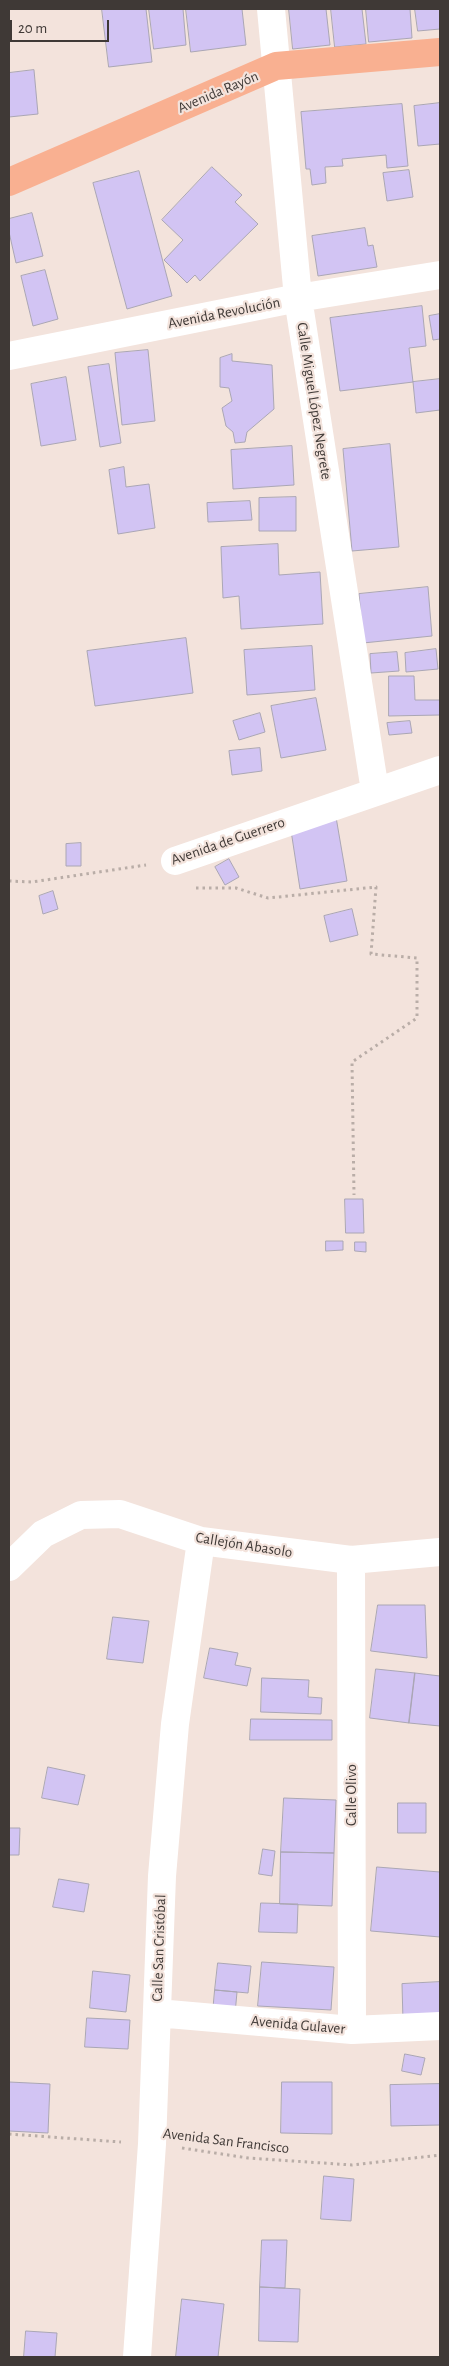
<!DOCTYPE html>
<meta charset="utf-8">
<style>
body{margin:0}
#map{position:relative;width:449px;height:2366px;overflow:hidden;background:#f3e3dc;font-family:"Alegreya Sans",sans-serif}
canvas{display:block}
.frame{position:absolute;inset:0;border:10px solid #3f3936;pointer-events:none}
.scale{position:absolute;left:10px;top:20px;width:99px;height:22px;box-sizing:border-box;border:2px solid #3f3936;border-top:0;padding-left:6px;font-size:15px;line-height:18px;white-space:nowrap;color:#3f3936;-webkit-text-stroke:4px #f3e3dc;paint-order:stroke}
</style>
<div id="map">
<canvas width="449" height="2366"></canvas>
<div class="frame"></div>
<div class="scale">20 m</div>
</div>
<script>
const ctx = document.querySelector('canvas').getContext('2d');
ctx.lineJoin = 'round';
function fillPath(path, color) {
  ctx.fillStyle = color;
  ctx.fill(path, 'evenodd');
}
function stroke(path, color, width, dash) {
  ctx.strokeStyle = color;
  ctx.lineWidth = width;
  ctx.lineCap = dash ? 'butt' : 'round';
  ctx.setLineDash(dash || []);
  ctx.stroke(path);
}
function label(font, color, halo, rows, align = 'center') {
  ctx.font = font + ' "Alegreya Sans",sans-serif';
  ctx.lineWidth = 4.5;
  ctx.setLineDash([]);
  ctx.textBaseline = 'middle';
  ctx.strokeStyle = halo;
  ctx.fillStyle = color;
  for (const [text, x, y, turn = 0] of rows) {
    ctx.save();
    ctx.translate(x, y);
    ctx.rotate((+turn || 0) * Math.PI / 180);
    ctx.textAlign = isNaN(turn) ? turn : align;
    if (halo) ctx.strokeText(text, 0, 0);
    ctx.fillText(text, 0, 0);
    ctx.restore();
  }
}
const building = new Path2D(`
 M102 9H146L152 62 109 67Z
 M149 9H183L186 45 154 49Z
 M186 9H242L246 45 191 52Z
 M289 9H326L330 45 293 49Z
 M331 9H362L366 44 335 47Z
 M366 9H410L412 38 369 42Z
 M415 9H440V29L418 31Z
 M34 70 38 114 9 117V73Z
 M440 103V144L418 146 414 106Z
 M402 104 408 166 387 168 386 155 342 159 343 166 325 167 326 183 312 185 310 169H306L301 112Z
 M212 167 242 195 235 202 258 224 200 281 195 275 187 283 164 260 183 240 162 220Z
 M409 170 413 197 387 201 383 173Z
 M139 171 172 296 127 309 93 183Z
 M32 213 43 256 16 263 9 232V219Z
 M365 228 368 246 373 245 377 267 318 276 312 236Z
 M45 270 58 319 33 326 21 276Z
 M422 306 426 346 409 348 413 382 340 391 330 318Z
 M440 314V339L433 340 429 316Z
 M148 350 155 421 122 425 115 353Z
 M232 354V361L272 365 274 409 247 432 245 442 235 443 233 432 226 426 222 408 232 401 229 388 220 387V358Z
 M109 364 121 443 100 447 88 367Z
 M66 377 76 440 41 446 31 384Z
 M440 379V410L416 413 413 382Z
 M390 444 399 547 352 551 343 449Z
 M292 446 294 485 233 489 231 450Z
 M124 467 126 487 149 484 155 528 118 534 109 470Z
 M296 497V531H259V498Z
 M250 501 252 520 208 522 207 503Z
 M278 544 279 575 320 572 323 624 241 629 239 596 223 598 221 547Z
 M428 587 432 636 363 643 359 594Z
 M186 638 193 693 95 706 87 651Z
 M312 646 315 690 247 695 244 650Z
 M436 649 438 669 406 672 405 653Z
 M397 652 399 671 371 673 370 654Z
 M389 676H414L415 700H440V715L389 716Z
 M316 698 326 750 281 758 271 706Z
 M260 713 265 732 239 740 233 721Z
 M410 721 412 733 389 735 387 723Z
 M260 748 262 771 232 775 229 751Z
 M336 817 347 881 300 889 290 824Z
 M81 843V866H66V844Z
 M229 859 239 877 225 885 215 867Z
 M53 891 58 909 43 914 39 896Z
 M352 909 358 935 330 942 324 916Z
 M345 1199H363L364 1233H346Z
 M326 1241H343V1250L326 1251Z
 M355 1242H366V1252L355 1251Z
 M378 1605H425L427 1658 371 1651Z
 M113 1617 149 1621 143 1663 107 1659Z
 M210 1648 238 1653 235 1665 251 1668 247 1686 204 1678Z
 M376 1669 415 1673 409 1723 370 1718Z
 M415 1673 440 1676V1726L409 1723Z
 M262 1678 309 1680 308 1697 322 1698 321 1714 261 1712Z
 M251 1719 332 1720V1740H250Z
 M48 1767 85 1775 78 1805 42 1798Z
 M284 1798 336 1800 334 1853 281 1852Z
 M398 1803H426V1833H398Z
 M9 1828H20L19 1855H9Z
 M263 1849 275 1851 272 1876 259 1874Z
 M281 1852 334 1853 332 1906 280 1904Z
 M377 1867 440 1872V1937L371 1931Z
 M59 1879 89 1884 84 1912 53 1907Z
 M261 1903 298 1904 297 1933 259 1932Z
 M262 1962 334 1967 331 2010 258 2006Z
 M218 1963 251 1966 248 1993 215 1990Z
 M93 1971 130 1975 126 2012 90 2008Z
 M440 1982V2020L403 2021 402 1984Z
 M215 1990 237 1992 235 2014 213 2012Z
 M87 2018 130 2020 128 2049 85 2047Z
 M405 2054 425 2058 421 2075 402 2071Z
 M9 2082 50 2084 48 2133 9 2131Z
 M282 2082H332V2134L281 2133Z
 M440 2084V2125L391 2126 390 2085Z
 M324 2176 354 2179 351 2221 321 2219Z
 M262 2240H287L285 2288 260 2287Z
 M260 2287 300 2289 298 2342 259 2341Z
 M182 2299 224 2304 218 2357H176Z
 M26 2331 57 2333 55 2357H24Z`);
fillPath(building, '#d2c4f3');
stroke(building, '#aaa6b4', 1);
stroke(new Path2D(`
 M9 881 32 882 146 865
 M196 888H236L268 898 376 887 371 954 417 958V1018L352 1062 354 1195
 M9 2134 121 2142
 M182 2148 248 2158 352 2165 440 2155`), '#b9ada7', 3, [2.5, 4]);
stroke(new Path2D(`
 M271 9 298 298 375 791
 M9 356 298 298 440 275
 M175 861 440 770
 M351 1560 352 2030
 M9 1567 43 1534 81 1515 120 1514 201 1541 351 1560 440 1552
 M157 2013 352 2030 440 2026
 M137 2357 152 2144 162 1876 175 1724 201 1541`), '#fff', 28);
stroke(new Path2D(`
 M9 182 276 66 440 52`), '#f9b091', 28);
label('15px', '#3f3936', '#f3e3dc', [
 ["Avenida Rayón",218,92,-23],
 ["Avenida Revolución",224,313,-11],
 ["Calle Miguel López Negrete",314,401,81],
 ["Avenida de Guerrero",228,841,-19],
 ["Callejón Abasolo",244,1545,9],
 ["Calle Olivo",351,1795,-90],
 ["Calle San Cristóbal",159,1948,-88],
 ["Avenida Gulaver",298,2025,5],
 ["Avenida San Francisco",226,2141,7]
]);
</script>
